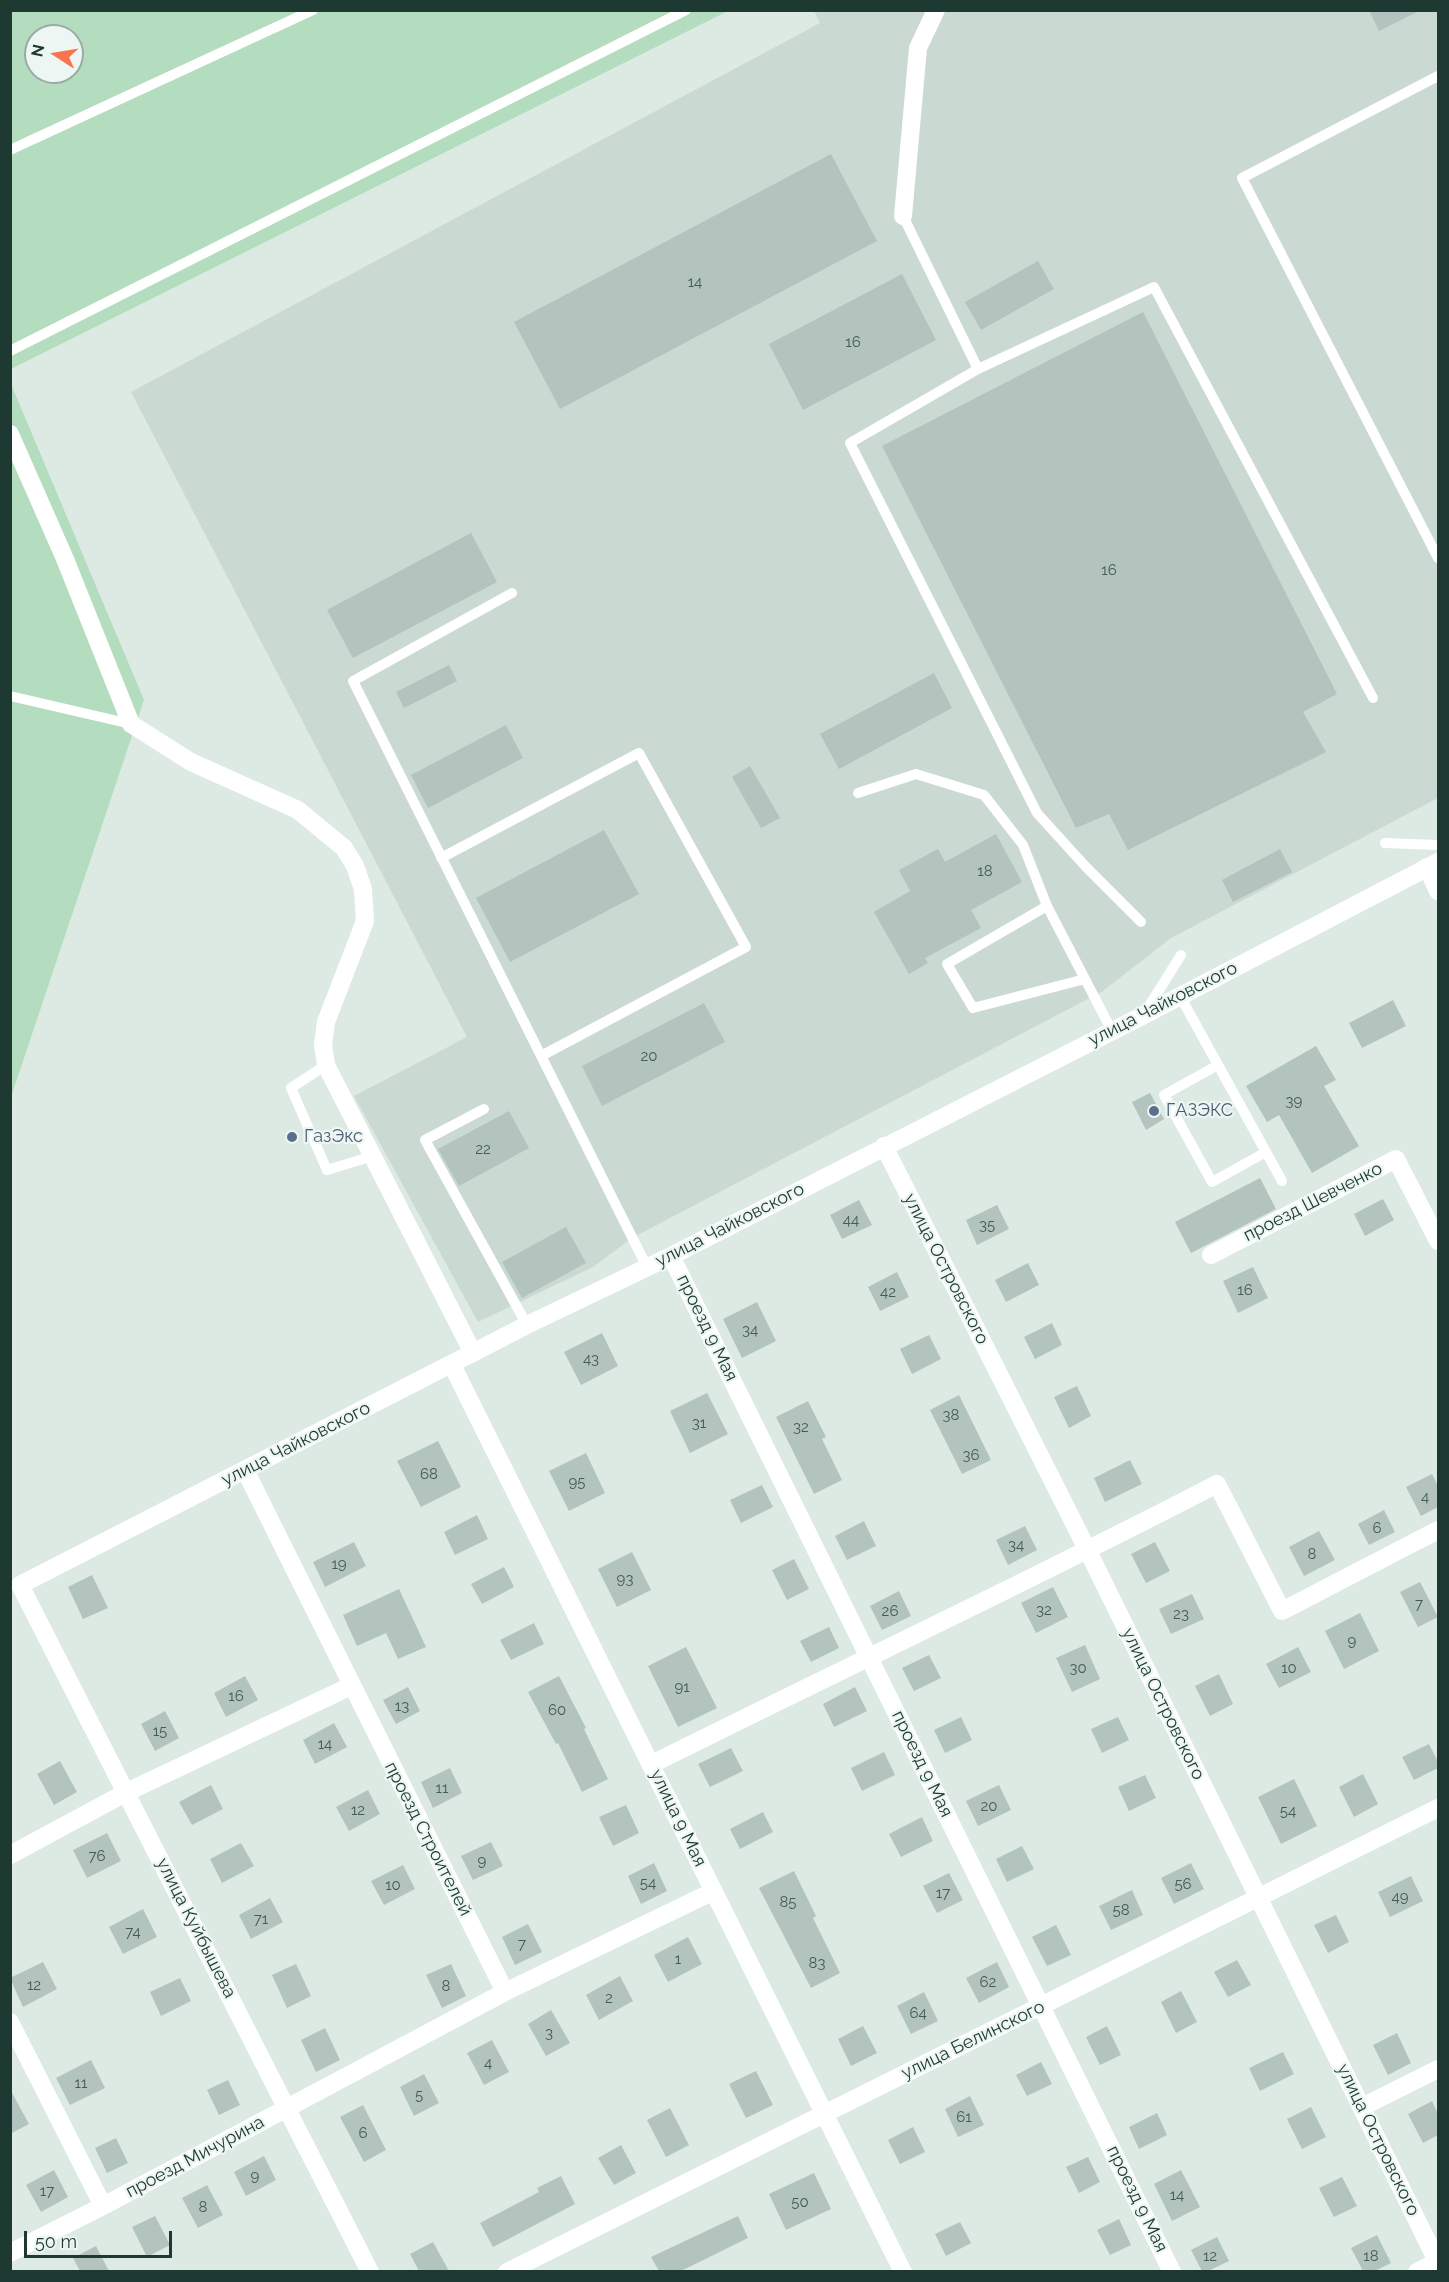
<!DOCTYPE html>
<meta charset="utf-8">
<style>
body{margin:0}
#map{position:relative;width:1449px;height:2282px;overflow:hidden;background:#ddeae4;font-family:Raleway,sans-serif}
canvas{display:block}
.frame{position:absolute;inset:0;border:12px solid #1e3932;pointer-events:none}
.north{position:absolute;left:24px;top:24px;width:60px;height:60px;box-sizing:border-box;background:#edf6f2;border:2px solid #9aaaa5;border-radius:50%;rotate:282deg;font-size:16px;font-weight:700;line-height:24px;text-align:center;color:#1e3932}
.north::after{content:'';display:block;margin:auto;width:21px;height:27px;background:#f8744d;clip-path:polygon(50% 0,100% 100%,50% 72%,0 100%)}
.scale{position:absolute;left:24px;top:2231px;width:148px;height:27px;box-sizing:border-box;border:3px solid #1e3932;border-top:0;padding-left:8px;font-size:18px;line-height:21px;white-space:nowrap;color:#1e3932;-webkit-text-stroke:4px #edf6f2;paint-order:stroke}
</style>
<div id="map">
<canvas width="1449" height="2282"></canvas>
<div class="frame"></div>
<div class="north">N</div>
<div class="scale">50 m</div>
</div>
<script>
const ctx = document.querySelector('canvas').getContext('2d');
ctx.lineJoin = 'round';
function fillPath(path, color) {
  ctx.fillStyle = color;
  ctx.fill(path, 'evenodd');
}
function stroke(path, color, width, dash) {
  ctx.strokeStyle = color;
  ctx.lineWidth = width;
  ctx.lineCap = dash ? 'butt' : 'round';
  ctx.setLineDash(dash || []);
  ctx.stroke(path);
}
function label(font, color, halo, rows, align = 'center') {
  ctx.font = font + ' Raleway,sans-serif';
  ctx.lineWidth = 4.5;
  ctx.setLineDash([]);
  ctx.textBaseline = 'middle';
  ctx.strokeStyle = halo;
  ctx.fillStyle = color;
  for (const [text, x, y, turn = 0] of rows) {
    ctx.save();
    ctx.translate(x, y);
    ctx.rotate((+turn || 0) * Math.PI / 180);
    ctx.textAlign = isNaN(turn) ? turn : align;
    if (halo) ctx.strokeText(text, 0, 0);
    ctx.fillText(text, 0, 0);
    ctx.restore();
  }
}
fillPath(new Path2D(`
 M814 11H1438V798L1171 938 1103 991 632 1238 593 1267 478 1322 354 1096 467 1037 131 392 820 23Z`), '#cbd9d3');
fillPath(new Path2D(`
 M11 11H728L11 369ZM36 36H72V72H36Z
 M11 384 144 700 11 1097Z`), '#b4dcbe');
fillPath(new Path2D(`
 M1369 10H1421L1379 31Z
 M831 154 877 241 560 409 514 322Z
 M1038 261 1054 289 981 330 965 302Z
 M902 274 936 340 803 410 769 344Z
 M1143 312 1337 694 1303 712 1326 752 1128 850 1109 814 1076 828 882 446Z
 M471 533 497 582 353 658 327 610Z
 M449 665 457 681 404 708 396 692Z
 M934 673 952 708 839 769 820 734Z
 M506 725 523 758 428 808 411 775Z
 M750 766 780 818 761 828 732 777Z
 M604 830 639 894 510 962 476 898Z
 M996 834 1022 882 971 910 981 928 925 958 928 963 909 974 874 912 910 891 899 870 938 849 945 862Z
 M1280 849 1292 872 1233 902 1222 880Z
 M1393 1000 1406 1026 1362 1048 1349 1023Z
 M704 1003 725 1042 602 1106 582 1066Z
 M1316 1046 1336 1080 1324 1086 1359 1146 1312 1173 1279 1115 1267 1122 1246 1086Z
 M1150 1093 1164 1119 1146 1130 1132 1102Z
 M509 1111 529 1148 459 1186 438 1149Z
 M1260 1178 1276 1209 1191 1253 1175 1222Z
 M1383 1199 1394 1220 1365 1236 1354 1214Z
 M859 1200 872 1225 842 1239 830 1215Z
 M997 1205 1009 1229 977 1245 966 1220Z
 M566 1227 586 1263 522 1298 502 1262Z
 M1028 1263 1039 1285 1006 1302 995 1280Z
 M1253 1267 1268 1298 1238 1313 1223 1281Z
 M897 1272 909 1297 880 1311 868 1287Z
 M757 1302 776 1341 742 1358 723 1319Z
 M1052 1323 1062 1345 1035 1359 1024 1337Z
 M602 1333 618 1366 581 1385 564 1352Z
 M929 1335 941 1359 912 1374 900 1349Z
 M1077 1386 1091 1416 1069 1428 1054 1397Z
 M707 1393 728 1434 690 1453 670 1411Z
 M959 1395 991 1460 962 1474 930 1410Z
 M808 1401 826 1437 822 1439 842 1480 814 1494 776 1417Z
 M438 1441 461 1487 421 1507 397 1461Z
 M586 1453 605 1493 569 1511 549 1471Z
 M1130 1460 1142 1484 1105 1502 1094 1478Z
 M1432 1474 1438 1486V1507L1421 1516 1406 1487Z
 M762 1485 773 1507 741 1523 730 1500Z
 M1384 1510 1395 1532 1369 1545 1358 1524Z
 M477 1515 488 1539 455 1555 444 1532Z
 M864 1521 876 1546 847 1560 835 1536Z
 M1025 1526 1037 1550 1008 1565 996 1540Z
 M1319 1531 1335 1560 1304 1576 1289 1547Z
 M354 1542 366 1566 325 1587 313 1562Z
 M1155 1542 1170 1571 1146 1583 1131 1554Z
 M632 1552 651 1590 617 1607 598 1569Z
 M794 1559 809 1589 787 1600 772 1570Z
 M504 1567 514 1587 482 1604 471 1584Z
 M92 1575 108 1608 83 1619 68 1587Z
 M1420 1582 1438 1617 1418 1627 1400 1592Z
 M1053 1587 1068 1617 1036 1633 1021 1603Z
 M399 1589 426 1647 398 1659 386 1633 357 1646 343 1615Z
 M899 1591 911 1616 882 1630 870 1606Z
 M1192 1594 1204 1619 1171 1634 1159 1609Z
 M1360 1613 1379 1651 1344 1669 1325 1631Z
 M534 1623 544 1644 511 1660 500 1640Z
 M829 1627 839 1648 811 1662 800 1641Z
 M1085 1645 1100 1679 1072 1692 1056 1658Z
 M686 1647 717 1708 678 1727 648 1666Z
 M1298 1647 1311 1672 1279 1688 1266 1664Z
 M929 1655 941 1678 914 1691 902 1668Z
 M1219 1674 1233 1704 1210 1716 1195 1686Z
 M245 1676 258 1700 226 1717 214 1693Z
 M559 1676 586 1728 584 1729 608 1779 582 1792 558 1743 556 1744 528 1692Z
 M408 1687 420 1711 396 1724 383 1700Z
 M855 1687 867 1711 834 1727 823 1704Z
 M165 1711 179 1738 155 1751 141 1724Z
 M961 1717 972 1740 945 1753 934 1730Z
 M1118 1717 1129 1740 1102 1753 1091 1729Z
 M334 1723 347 1747 315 1764 303 1740Z
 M1429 1744 1438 1762V1768L1414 1780 1402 1757Z
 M731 1748 743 1771 710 1787 698 1764Z
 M884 1752 895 1775 862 1791 851 1768Z
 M60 1761 77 1792 54 1805 37 1774Z
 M450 1768 462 1793 433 1808 421 1782Z
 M1363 1774 1378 1804 1354 1817 1339 1787Z
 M1145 1775 1156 1798 1129 1811 1118 1787Z
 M1294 1779 1317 1826 1281 1844 1258 1797Z
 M211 1785 223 1809 192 1825 179 1802Z
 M999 1785 1011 1810 978 1826 966 1801Z
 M368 1790 380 1814 349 1831 336 1807Z
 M626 1805 639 1833 613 1846 599 1817Z
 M763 1812 773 1832 740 1849 730 1829Z
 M922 1817 933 1841 901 1857 889 1834Z
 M107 1833 121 1861 87 1878 73 1850Z
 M491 1842 503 1866 473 1880 461 1856Z
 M241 1843 254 1866 222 1883 210 1859Z
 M1022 1846 1034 1869 1007 1882 996 1859Z
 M654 1863 667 1891 641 1904 628 1876Z
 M1191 1863 1204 1889 1174 1904 1161 1878Z
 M403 1865 415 1889 384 1905 371 1881Z
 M794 1871 816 1916 813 1918 840 1973 811 1988 759 1888Z
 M949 1873 963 1900 937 1913 923 1886Z
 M1411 1876 1423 1901 1390 1917 1378 1892Z
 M1132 1890 1143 1915 1111 1930 1099 1906Z
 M270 1898 283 1922 251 1939 239 1915Z
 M143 1909 157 1937 123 1954 109 1927Z
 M1336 1915 1349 1942 1328 1953 1314 1925Z
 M528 1924 542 1952 515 1965 502 1937Z
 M1056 1925 1071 1955 1047 1966 1032 1937Z
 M688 1937 702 1964 668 1982 654 1955Z
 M1237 1960 1251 1985 1228 1997 1214 1972Z
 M43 1962 57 1989 23 2007 10 1978Z
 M997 1962 1009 1987 979 2003 966 1978Z
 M296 1964 311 1996 287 2008 272 1975Z
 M451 1964 466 1996 442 2008 426 1975Z
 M620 1976 633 2001 599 2020 586 1995Z
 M180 1978 191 2001 161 2016 150 1992Z
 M1181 1991 1197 2022 1176 2033 1161 2002Z
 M924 1992 938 2021 911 2034 897 2006Z
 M551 2010 570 2043 546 2056 528 2024Z
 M863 2026 877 2053 851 2066 838 2039Z
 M1107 2026 1121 2055 1100 2065 1086 2037Z
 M325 2028 340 2060 316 2072 301 2040Z
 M1397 2033 1411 2063 1388 2075 1373 2045Z
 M492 2040 509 2072 484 2085 467 2053Z
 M1283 2052 1294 2074 1260 2091 1249 2068Z
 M91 2060 105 2088 70 2105 56 2078Z
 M1041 2062 1052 2084 1027 2096 1016 2075Z
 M756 2071 773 2105 746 2118 729 2084Z
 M424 2074 439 2103 414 2116 400 2087Z
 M228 2080 240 2105 219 2115 207 2090Z
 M10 2089 29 2124 10 2134Z
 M970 2096 984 2125 958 2137 945 2109Z
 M1432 2101 1438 2114V2135L1423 2143 1408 2114Z
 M363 2105 386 2150 364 2162 340 2117Z
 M1311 2107 1326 2137 1302 2149 1287 2119Z
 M670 2108 689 2145 666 2157 647 2120Z
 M1157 2113 1167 2135 1139 2149 1129 2127Z
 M913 2127 925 2152 900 2164 888 2140Z
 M116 2138 128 2163 107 2173 95 2148Z
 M621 2145 636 2173 614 2185 598 2158Z
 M264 2156 276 2180 246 2196 234 2172Z
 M1088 2157 1100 2182 1079 2193 1066 2167Z
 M54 2170 68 2197 41 2212 26 2185Z
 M1181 2170 1200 2207 1172 2221 1154 2184Z
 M814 2173 831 2209 786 2230 769 2194Z
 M561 2176 575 2204 493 2247 480 2223 539 2192 537 2188Z
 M1342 2177 1357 2206 1334 2217 1319 2188Z
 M207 2185 223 2215 198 2228 182 2198Z
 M155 2216 170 2245 147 2257 132 2227Z
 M738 2216 748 2238 681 2271H659L651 2257Z
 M1119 2219 1131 2245 1110 2255 1097 2230Z
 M960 2222 971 2243 946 2256 935 2234Z
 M1377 2235 1391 2263 1375 2271H1363L1351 2248Z
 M1217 2237 1229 2261 1208 2271H1202L1191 2250Z
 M433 2242 449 2271H419L410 2254Z
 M96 2246 109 2271H80L73 2258Z`), '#b2c4bd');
stroke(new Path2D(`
 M1438 76 1242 178 1438 558
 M10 150 313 10
 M903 216 978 369 850 443 1037 813 1086 867 1141 922
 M10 351 686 10
 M978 369 1154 287 1373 698
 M512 593 353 681 647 1267
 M10 696 131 724
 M858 793 916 774 984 795 1023 845 1047 906
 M1385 843 1438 845
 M441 858 639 753 746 947 541 1056
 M1085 979 973 1008 947 964 1047 906 1112 1031
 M1180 996 1282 1181
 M1146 1011 1181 955
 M326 1065 291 1088 327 1170 373 1156
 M1218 1065 1164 1095 1212 1182 1266 1152
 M484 1109 425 1140 527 1325`), '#fff', 10);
stroke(new Path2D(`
 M903 216 918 48 936 10
 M10 434 65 559 131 724 191 762 298 810 344 848 355 866 363 889 365 921 326 1022 323 1045 326 1065 473 1353
 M1427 867 1438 891
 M884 1146 1088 1551 1438 2263
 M1211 1255 1396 1159 1438 1241
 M671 1256 1172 2272
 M452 1365 903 2272
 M245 1470 505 1992
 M652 1764C840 1670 1030 1581 1217 1484L1282 1611 1438 1530
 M10 1855 127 1792 351 1686
 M10 2022 103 2206
 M1362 2107 1438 2069
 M10 2253 103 2206 505 1992 714 1891
 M370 2272 20 1585 527 1325 671 1256 1144 1015 1438 862
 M507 2272C817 2115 1129 1964 1438 1808
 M1417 2272 1438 2261`), '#fff', 18);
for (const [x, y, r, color] of [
 [1154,1111,6,"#5c6f8a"],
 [292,1137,6,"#5c6f8a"]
]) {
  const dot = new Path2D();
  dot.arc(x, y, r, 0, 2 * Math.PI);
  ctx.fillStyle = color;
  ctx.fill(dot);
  stroke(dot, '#edf6f2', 2);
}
label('15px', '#435c55', null, [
 ["14",695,282],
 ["16",853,342],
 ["16",1109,570],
 ["18",985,871],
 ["20",649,1056],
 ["39",1294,1101],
 ["22",483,1149],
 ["44",851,1220],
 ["35",987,1225],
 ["16",1245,1290],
 ["42",888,1292],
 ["34",750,1330],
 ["43",591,1359],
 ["38",951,1415],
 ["31",699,1423],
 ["32",801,1427],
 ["36",971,1455],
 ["68",429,1474],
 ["95",577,1482],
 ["4",1425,1497],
 ["6",1377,1528],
 ["34",1016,1545],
 ["8",1312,1554],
 ["19",339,1564],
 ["93",625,1579],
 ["7",1419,1604],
 ["32",1044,1610],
 ["26",890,1611],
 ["23",1181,1614],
 ["9",1352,1641],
 ["30",1078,1668],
 ["10",1289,1668],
 ["91",682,1687],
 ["16",236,1696],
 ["13",402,1706],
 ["60",557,1710],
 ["15",160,1731],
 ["14",325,1744],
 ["11",442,1788],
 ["20",989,1806],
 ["12",358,1810],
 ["54",1288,1811],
 ["76",97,1856],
 ["9",482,1861],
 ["54",648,1883],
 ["56",1183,1884],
 ["10",393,1885],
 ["17",943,1893],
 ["49",1400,1897],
 ["85",788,1902],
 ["58",1121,1910],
 ["71",261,1919],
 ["74",133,1932],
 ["7",522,1944],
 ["1",678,1959],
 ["83",817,1963],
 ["62",988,1982],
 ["12",34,1985],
 ["8",446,1986],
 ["2",609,1998],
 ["64",918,2013],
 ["3",549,2033],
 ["4",488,2063],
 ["11",81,2083],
 ["5",419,2095],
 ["61",964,2117],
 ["6",363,2133],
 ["9",255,2176],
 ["17",47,2191],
 ["14",1177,2195],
 ["50",800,2202],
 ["8",203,2207],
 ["12",1210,2256],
 ["18",1371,2256]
]);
label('18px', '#1e3932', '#edf6f2', [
 ["улица Чайковского",1163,1004,-27],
 ["проезд Шевченко",1313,1202,-27],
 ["улица Чайковского",730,1225,-27],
 ["улица Островского",946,1269,63],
 ["проезд 9 Мая",707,1328,64],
 ["улица Чайковского",296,1444,-27],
 ["улица Островского",1163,1704,64],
 ["проезд 9 Мая",922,1764,64],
 ["улица 9 Мая",678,1818,64],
 ["проезд Строителей",428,1839,63],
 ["улица Куйбышева",196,1928,63],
 ["улица Белинского",973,2040,-26],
 ["улица Островского",1378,2140,64],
 ["проезд Мичурина",195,2157,-28],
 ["проезд 9 Мая",1137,2199,64]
]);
label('18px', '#4e5e75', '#edf6f2', [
 ["ГАЗЭКС",1166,1111],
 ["ГазЭкс",304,1137]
], 'left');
</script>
